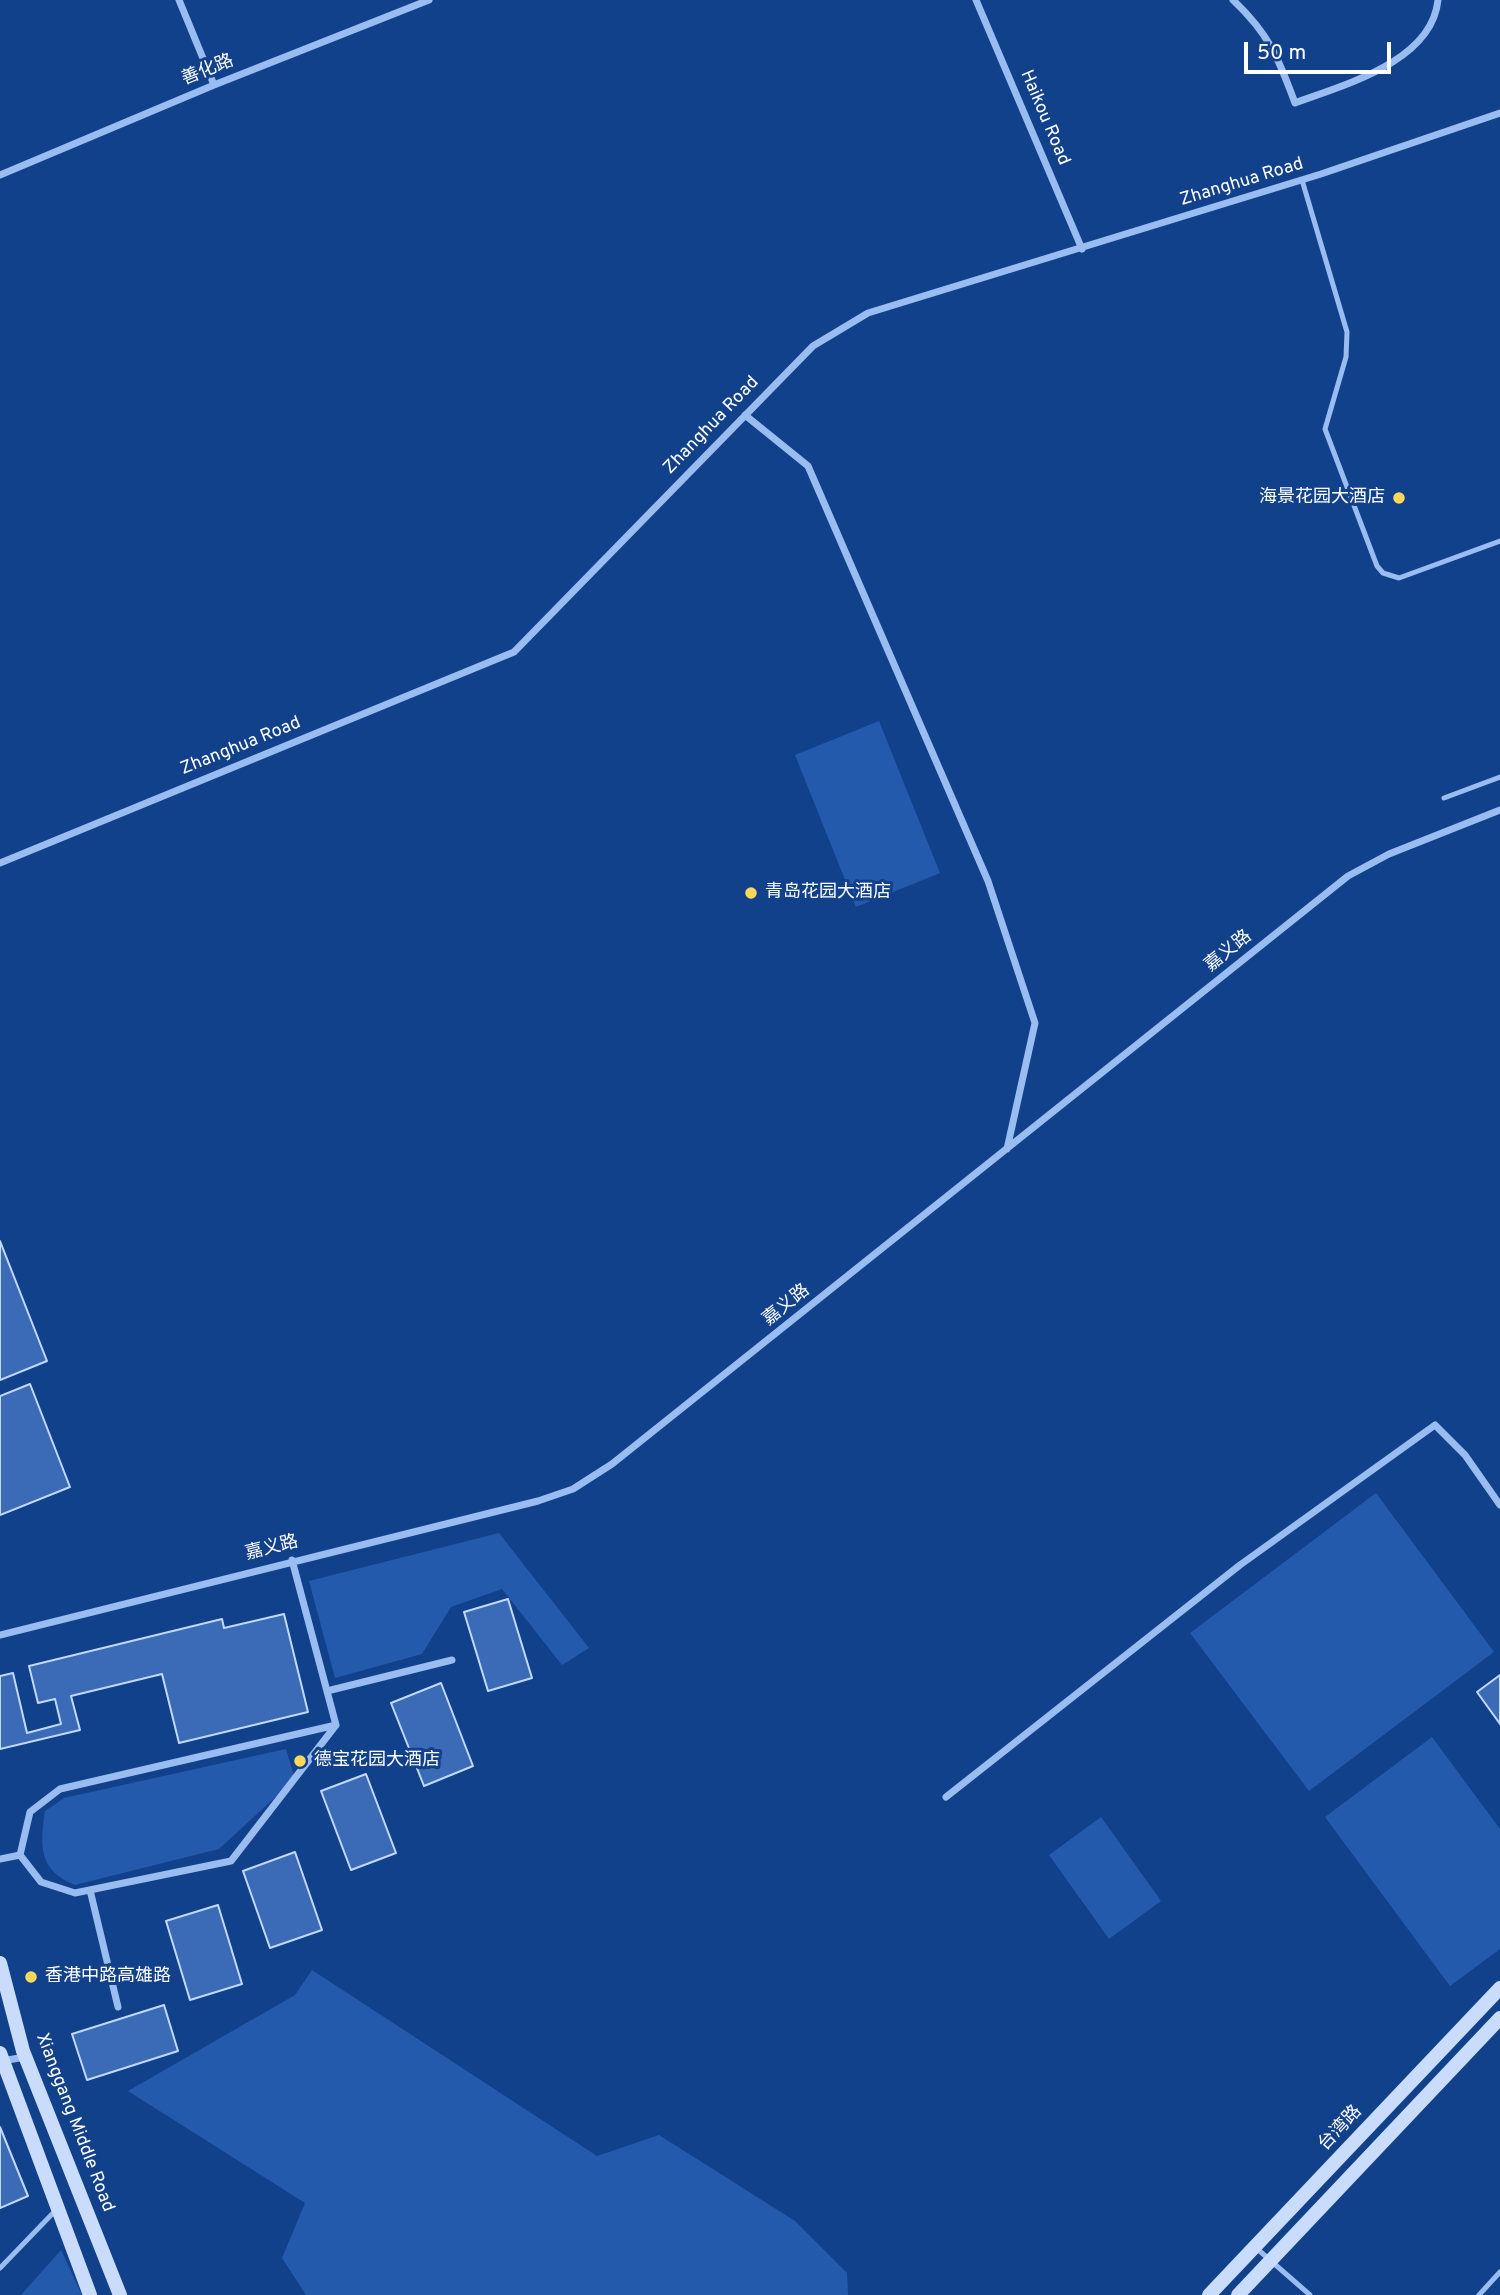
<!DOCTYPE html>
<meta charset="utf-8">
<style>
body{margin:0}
#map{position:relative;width:1500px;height:2295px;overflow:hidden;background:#12418c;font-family:Overpass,sans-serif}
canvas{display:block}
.scale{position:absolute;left:1244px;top:42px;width:147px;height:32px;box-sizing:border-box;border:4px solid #fff;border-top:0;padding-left:9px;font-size:21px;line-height:24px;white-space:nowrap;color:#fff;-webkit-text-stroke:5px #12418c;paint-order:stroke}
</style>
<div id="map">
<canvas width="1500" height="2295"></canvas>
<div class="scale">50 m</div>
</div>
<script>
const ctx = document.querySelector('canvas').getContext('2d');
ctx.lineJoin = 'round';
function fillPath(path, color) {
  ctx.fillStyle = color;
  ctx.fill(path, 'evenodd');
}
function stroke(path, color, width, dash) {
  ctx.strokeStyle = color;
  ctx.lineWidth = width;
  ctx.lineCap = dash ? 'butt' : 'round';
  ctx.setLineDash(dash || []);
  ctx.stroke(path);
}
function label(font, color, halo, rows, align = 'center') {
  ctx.font = font + ' Overpass,"Noto Sans SC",sans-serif';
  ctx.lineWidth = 6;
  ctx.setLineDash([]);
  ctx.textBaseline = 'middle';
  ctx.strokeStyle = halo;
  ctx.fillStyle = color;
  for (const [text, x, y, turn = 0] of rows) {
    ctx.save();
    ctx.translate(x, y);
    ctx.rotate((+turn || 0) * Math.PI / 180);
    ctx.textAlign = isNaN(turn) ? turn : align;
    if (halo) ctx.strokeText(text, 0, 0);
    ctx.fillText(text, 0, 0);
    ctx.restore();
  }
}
fillPath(new Path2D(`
 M879 721 940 873 856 907 795 755Z
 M1376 1493 1494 1652 1309 1791 1190 1633Z
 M499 1533 589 1648 562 1665 502 1589 451 1607 422 1654 335 1678 309 1581Z
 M1432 1737 1500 1829V1949L1450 1986 1325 1817Z
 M286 1749 295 1779 219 1849 75 1885C38 1870 40 1846 45 1811L64 1798Z
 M1101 1817 1161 1901 1109 1939 1049 1855Z
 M312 1970 597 2156 659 2135 795 2221 847 2273 848 2295H306L282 2258 305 2203 128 2091 295 1995Z
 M61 2250 82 2295H21Z`), '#245aab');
const building = new Path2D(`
 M0 1241 47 1361 0 1380Z
 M30 1384 70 1487 0 1515V1396Z
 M508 1599 532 1678 488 1691 464 1612Z
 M284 1614 308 1712 179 1743 162 1674 71 1696 80 1730 0 1749V1676L13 1673 27 1733 61 1724 55 1699 38 1703 29 1666 222 1619 224 1628Z
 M1500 1675V1724L1477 1692Z
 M441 1683 473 1766 424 1786 391 1703Z
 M366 1774 396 1853 351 1870 321 1791Z
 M295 1852 322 1930 270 1948 243 1871Z
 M218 1905 242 1984 190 2000 166 1921Z
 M164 2005 178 2051 87 2080 72 2034Z
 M0 2127 28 2196 0 2208Z`);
fillPath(building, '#3b6bb6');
stroke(building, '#c1d9fc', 2);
stroke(new Path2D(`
 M1302 180 1347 332 1346 357 1325 429 1377 566 1383 573 1399 578 1500 541
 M1444 798 1500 777
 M1255 2247 1310 2295
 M0 2268 55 2211
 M1479 2295 1500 2272`), '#9abdf1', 5);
stroke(new Path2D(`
 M179 0 214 85
 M976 0 1082 249
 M1233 0C1269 34 1278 57 1295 103 1343 85 1432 62 1438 0
 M0 175 214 85 429 0
 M745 415 808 466 988 881 1035 1023 1007 1149
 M0 863 514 652 813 346 868 313 1321 174 1500 113
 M0 1635 538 1501 573 1489 612 1464 1348 876 1389 854 1500 810
 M327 1691 452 1660
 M946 1797 1240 1565 1435 1425 1465 1455 1500 1505
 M20 1855 30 1812 60 1789 336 1725
 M0 1859 20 1855 41 1882 75 1893 231 1861 336 1725 292 1560
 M90 1890 118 2007
 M2 2061 25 2057`), '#9abdf1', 7);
stroke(new Path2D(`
 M0 1963 23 2051 120 2295
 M0 2053 90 2295
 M1209 2295 1500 1988
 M1238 2295 1500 2018`), '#c9dcfc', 14);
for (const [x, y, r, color] of [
 [1399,498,7,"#ffd85a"],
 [751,893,7,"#ffd85a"],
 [300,1761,7,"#ffd85a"],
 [31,1977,7,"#ffd85a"]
]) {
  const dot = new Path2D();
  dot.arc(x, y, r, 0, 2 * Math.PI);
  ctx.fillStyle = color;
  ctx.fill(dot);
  stroke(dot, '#12418c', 2.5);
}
label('18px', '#fff', '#12418c', [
 ["善化路",208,71,-22],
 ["Haikou Road",1044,118,67],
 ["Zhanghua Road",1242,183,-17],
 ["Zhanghua Road",712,426,-46],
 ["Zhanghua Road",241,747,-22],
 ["嘉义路",1229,952,-39],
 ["嘉义路",787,1306,-39],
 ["嘉义路",272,1549,-14],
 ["Xianggang Middle Road",74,2123,69],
 ["台湾路",1341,2129,-47]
]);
label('18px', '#fff', '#12418c', [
 ["海景花园大酒店",1385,498,"right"],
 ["青岛花园大酒店",765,893],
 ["德宝花园大酒店",314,1761],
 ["香港中路高雄路",45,1977]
], 'left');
</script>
